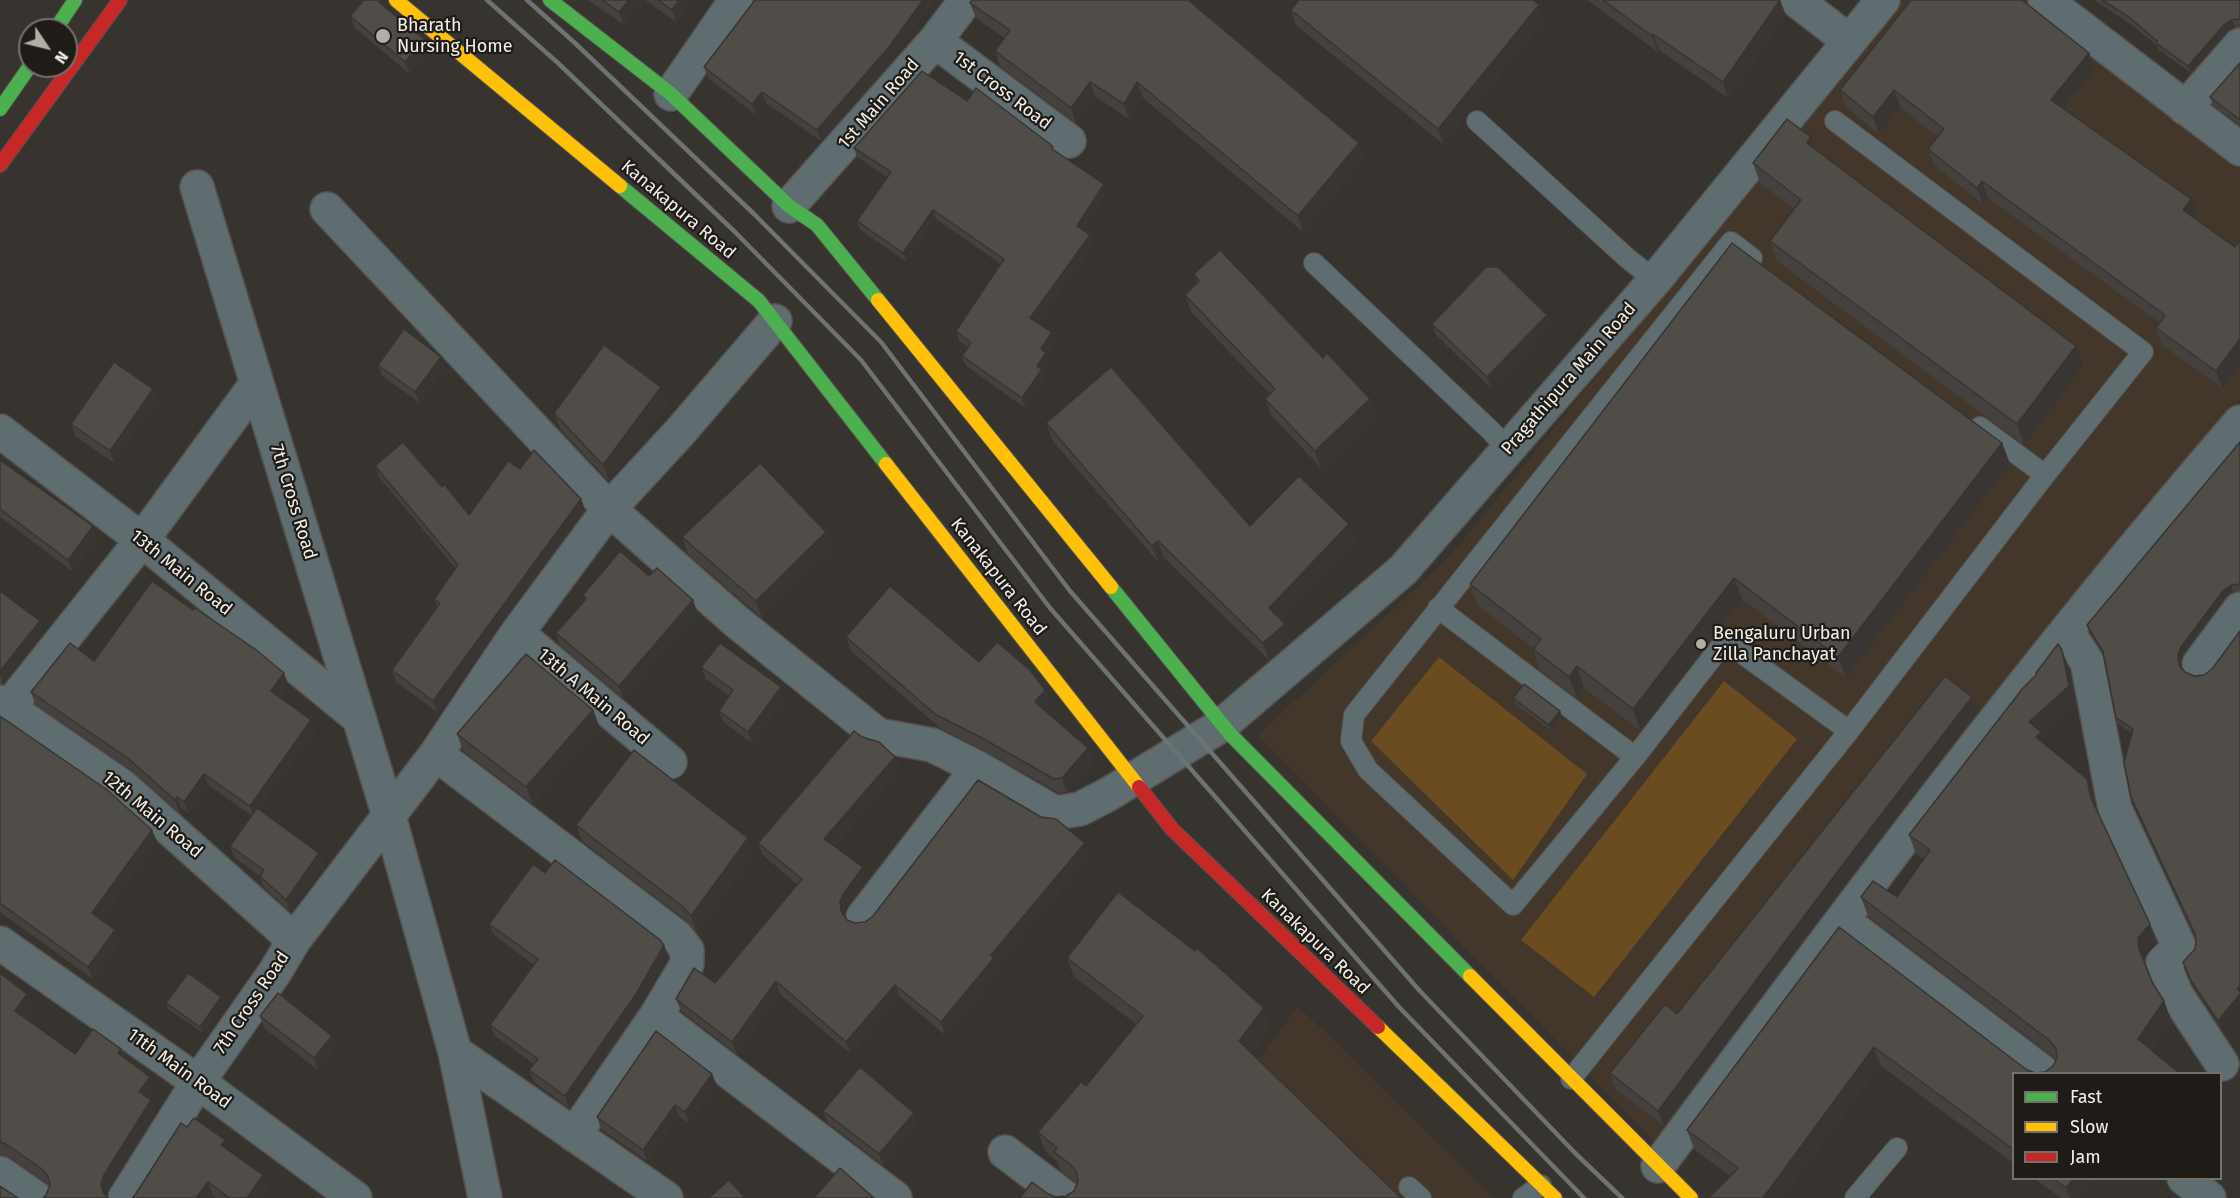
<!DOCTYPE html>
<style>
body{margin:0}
#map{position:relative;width:2240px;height:1198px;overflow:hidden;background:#37332e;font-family:"Fira Sans",sans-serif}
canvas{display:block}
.legend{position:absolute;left:2012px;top:1072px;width:210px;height:108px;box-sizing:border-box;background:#1f1c18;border:2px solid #74706b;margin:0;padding:8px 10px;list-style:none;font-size:18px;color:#f3eee8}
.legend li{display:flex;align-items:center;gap:12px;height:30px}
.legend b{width:30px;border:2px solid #74706b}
.north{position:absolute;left:18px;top:18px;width:60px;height:60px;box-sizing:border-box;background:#1f1c18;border:2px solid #74706b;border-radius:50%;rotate:125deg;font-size:16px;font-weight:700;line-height:24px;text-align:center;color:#f3eee8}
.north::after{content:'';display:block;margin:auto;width:21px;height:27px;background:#b1ada7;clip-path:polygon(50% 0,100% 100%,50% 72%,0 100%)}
</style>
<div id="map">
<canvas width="2240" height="1198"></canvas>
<ul class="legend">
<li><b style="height:8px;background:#4caf50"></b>Fast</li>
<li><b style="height:8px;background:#ffc107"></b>Slow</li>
<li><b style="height:8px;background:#c62828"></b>Jam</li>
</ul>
<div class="north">N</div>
</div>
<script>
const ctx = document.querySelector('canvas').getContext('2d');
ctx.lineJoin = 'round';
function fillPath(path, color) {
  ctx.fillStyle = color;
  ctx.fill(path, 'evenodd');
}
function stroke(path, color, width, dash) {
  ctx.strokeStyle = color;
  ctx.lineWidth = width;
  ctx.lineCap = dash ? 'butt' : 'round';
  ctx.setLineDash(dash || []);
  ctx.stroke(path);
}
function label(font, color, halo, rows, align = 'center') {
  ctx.font = font + ' "Fira Sans",sans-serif';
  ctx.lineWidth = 4.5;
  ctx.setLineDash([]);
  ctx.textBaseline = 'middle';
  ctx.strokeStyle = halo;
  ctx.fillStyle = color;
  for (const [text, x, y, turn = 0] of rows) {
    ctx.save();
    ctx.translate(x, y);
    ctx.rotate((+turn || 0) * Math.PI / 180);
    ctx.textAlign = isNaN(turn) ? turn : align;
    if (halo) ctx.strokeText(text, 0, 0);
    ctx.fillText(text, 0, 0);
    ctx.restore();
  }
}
fillPath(new Path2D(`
 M1902 0H2036L2240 158V399L1656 1143 1258 735 1453 553Z
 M1298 1006 1494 1198H1238L1184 1161Z`), '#42372a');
fillPath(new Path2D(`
 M1439 657 1587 774 1513 880 1371 741Z
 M1724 681 1797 739 1594 997 1521 940Z`), '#6b4c21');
const lane = new Path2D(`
 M1477 121 1627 258 1655 280
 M1835 121 2143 352 2045 475
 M1752 258 1731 242 1354 715 1351 741 1368 770 1513 905 1635 757 1725 641 1849 731
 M1314 263 1490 430 1508 449
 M1438 608 1635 757
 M1571 1079 1849 731 2045 475 1980 427
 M1409 1187 1421 1198
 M1523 1198 1541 1185
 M1855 1198 1897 1148`);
const street = new Path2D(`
 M1796 0 1849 41
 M2045 0 2240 149
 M935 41 1069 141
 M671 94 736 0
 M2185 108 2240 45
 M197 187 389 816 455 1052 485 1198
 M789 206 935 41 966 0
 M327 209 609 509 737 622 878 735 932 745 978 768 1055 813 1080 809 1107 795 1222 725 1403 570 1655 280 1883 0
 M0 431 142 540 359 718
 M2067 631 2087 662 2115 809 2180 948 2163 962 2176 994 2222 1064
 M517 633 670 762
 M2199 664 2240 609
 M0 702 122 786 294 940
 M8 708 142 540 257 383
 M436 754 677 937 687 950V964L656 1016 574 1135
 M863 917 978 768
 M1842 920 2045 1074
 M0 943 198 1082 355 1198
 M656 1016 895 1198
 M455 1052 666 1198
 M1005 1152 1066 1198
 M1658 1166C1846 913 2034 660 2240 422
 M0 1173 36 1198
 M2184 1178 2209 1198
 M125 1198 198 1082 275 972 294 940 436 754 517 633 609 509 680 432 775 321`);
const fast = new Path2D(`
 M550 0 671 94 789 206 817 225 878 300
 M55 30 75 0
 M0 109 30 66
 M620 186 759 301 886 464
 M1111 587 1230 734 1470 976`);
const slow = new Path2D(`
 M396 0 620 186
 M878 300 1111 587
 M886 464 1139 787
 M1470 976 1691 1198
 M1378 1027 1555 1198`);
const jam = new Path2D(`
 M0 165 120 0
 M1139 787 1172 829 1378 1027`);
stroke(lane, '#54514d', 22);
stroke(street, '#54514d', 36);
stroke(fast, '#54514d', 16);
stroke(slow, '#54514d', 16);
stroke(jam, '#54514d', 16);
stroke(lane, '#5f6c70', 20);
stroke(street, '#5f6c70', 33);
stroke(fast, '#4caf50', 14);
stroke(slow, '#ffc107', 14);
stroke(jam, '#c62828', 14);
stroke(new Path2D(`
 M487 0 558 63 735 232 861 360 1050 608 1399 1007 1584 1198
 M527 0 576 44 754 214 881 342 1070 591 1419 990 1575 1153 1622 1198`), '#6d7272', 4.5);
fillPath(new Path2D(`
 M588 0H642L624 25Z
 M645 0H692L676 22Z
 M1587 0H1780L1786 16 1728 98 1659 50 1658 52Z
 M2094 0H2240V27H2235L2226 32 2191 73 2159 50 2157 46 2132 25Z
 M380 3 428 51 410 74 355 28 350 16Z
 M970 3 1365 158 1303 232 1143 98 1129 119 1096 97 1076 123 1000 66 995 51 1004 38 976 18Z
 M1291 10 1545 20 1443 144 1296 25Z
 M894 59 821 141 766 103 756 115 708 78 704 67Z
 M2240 63V125L2213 105 2210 97Z
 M2095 70 2064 109 2198 215 2195 219 2222 388 2162 345 2156 328 2160 323 1988 198 1983 204 1935 166 1928 149 1938 137 1900 107 1879 134 1846 107 1840 90Z
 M967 101 1055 150 1107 194 1083 230 1090 235 1094 244 1037 323 1052 332 1055 342 1047 355 1050 362 1043 372 1045 379 1025 408 965 365 962 356 968 347 959 341 956 331 1001 264 936 219 907 262 860 230 857 221 887 177 857 157 854 148Z
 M1811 137 1816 150 2083 366 2024 445 1777 261 1770 241 1794 209 1760 183 1753 163Z
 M1194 274 1377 416 1321 468 1271 415 1265 399 1270 394 1191 312 1185 295 1197 283Z
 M1547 315 1551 326 1491 388 1436 335 1432 324Z
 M378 365 445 368 420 403 382 376Z
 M661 387 667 404 609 481 561 430 554 413Z
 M153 389 157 400 114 463 75 436 71 424Z
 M1046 423 1250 526 1349 524 1355 541 1280 619 1292 641 1269 660 1164 558 1159 563 1052 440Z
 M2240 442V591L2233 592 2225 597 2184 653 2181 661 2221 1028 2193 985 2183 962 2195 949 2196 942 2195 937 2131 797 2132 733 2118 724 2116 718 2104 655 2090 632 2087 625Z
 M2002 443 2010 464 1846 678 1742 599 1640 730 1584 688 1577 698 1540 670 1533 649V648L1477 605 1470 584Z
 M0 460 97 538 73 572 0 517Z
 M375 466 442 487 469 515 520 469 581 499 585 510 437 712 396 682 392 670 437 607 434 599 456 569 379 477Z
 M826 532 833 549 762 618 688 554 682 537Z
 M649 576 693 600 697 612 623 698 560 645 556 633 585 601 583 595Z
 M0 591 44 633 3 684H0Z
 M846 637 979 662 1045 690 1050 704 1045 710 1088 748 1093 762 1067 792 1059 793 987 752 940 728 851 651Z
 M94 661 288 684 279 697 311 720 315 732 259 809 319 853 324 865 290 911 264 888 260 876 234 857 230 846 252 816 208 785 188 813 181 808 179 812 133 771 35 704 31 692Z
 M701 667 785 699 752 743 723 722 719 711 729 696 706 679Z
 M2069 669 2076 705 2042 735 2045 745 2094 798 2096 809 2157 943 2145 957V966L2152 982 2164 1001 2171 1020 2151 1050 2180 1074H2013V1163L1881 1066 1730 1176 1694 1149 1687 1130 1839 927 2027 1070 2035 1073 2045 1072 2053 1066 2056 1059 1868 916 1861 897H1897L1923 859 1916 854 1909 835 2036 675V673Z
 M1972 697 1977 713 1856 871 1664 1126 1616 1089 1610 1073 1677 1014Z
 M1513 698 1562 717 1552 731 1515 704Z
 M593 710 599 726 533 804 463 751 457 734Z
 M0 716 152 830 157 842 100 920 120 942 93 979 0 912Z
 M862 737 895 757 900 769 834 846 868 880 848 906 845 914V916L847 920 855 923 865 922 1090 856 997 966 999 971 945 1035 900 997 851 1054 780 994 737 1054 681 1011 676 999 715 983 798 885 763 855 758 843Z
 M576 825 748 838 754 854 697 932 688 922 582 841Z
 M545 873 664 945 668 956 640 1006 569 1108 534 1082 529 1070 534 1064 495 1036 490 1025 534 965 494 935 489 924Z
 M1067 958 1271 1027 1252 1053 1401 1198H1020L1048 1194 1056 1197 1066 1196 1074 1191 1077 1183 1061 1171 1058 1162 1045 1151 1038 1132 1086 1086 1136 1024 1074 977Z
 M0 973 32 1008 25 1018 75 1054 121 1049 125 1058 150 1077 155 1091 149 1099 156 1114 109 1189 107 1196 46 1195 49 1186 47 1183 11 1158 2 1154 0 1155Z
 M221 997 223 1003 203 1033 168 1009 166 1003Z
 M260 1016 332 1036 336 1047 318 1070 264 1028Z
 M712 1074 717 1086 689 1123 679 1116 647 1161 601 1129 597 1117Z
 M823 1111 918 1124 883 1165 828 1123Z
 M187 1127 228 1151 263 1175 268 1189 262 1198H216L213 1196 211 1198H132L135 1195Z
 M2035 1179H2094L2080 1198H2061Z`), '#45413e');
fillPath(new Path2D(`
 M629 0H642L624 25 619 12Z
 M679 0H692L676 22 672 10Z
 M923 0H935L894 59 821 141 817 130Z
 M1780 0 1786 16 1728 98 1723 82Z
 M1539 5 1545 20 1443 144 1438 129Z
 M2232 20 2235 27 2226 32 2191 73 2188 66 2224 25Z
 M1653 34 1659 50 1658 52 1652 36Z
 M424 39 428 51 410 74 405 62Z
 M2089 53 2095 70 2057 117 2051 100Z
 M1090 82 1096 97 1076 123 1071 108Z
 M1137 82 1143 98 1129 119 1124 104Z
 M1894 90 1900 107 1879 134 1873 117Z
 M762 92 766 103 756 115 752 104Z
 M1811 137 1819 158 1807 143Z
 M1359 143 1365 158 1303 232 1298 216Z
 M1982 181 1988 198 1983 204 1977 188Z
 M1104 184 1107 194 1080 235 1077 226Z
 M2191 199 2198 215 2189 227 2183 210Z
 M933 210 936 219 907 262 903 253Z
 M1090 235 1094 244 1034 327 1030 318Z
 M1547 315 1551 326 1491 388 1487 377Z
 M1052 332 1055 342 1047 355 1050 362 1043 372 1045 379 1025 408 1022 398 1037 366 1041 349Z
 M2240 339V364L2222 388 2216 371Z
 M2076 346 2083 366 2024 445 2017 424Z
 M441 357 445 368 420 403 415 392Z
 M661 387 667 404 609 481 603 465Z
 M153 389 157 400 114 463 110 451Z
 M1370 399 1377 416 1321 468 1315 451Z
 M2002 443 2010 464 1846 678 1838 657Z
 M581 499 585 510 437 712 433 701Z
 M1349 524 1355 541 1275 625 1269 608Z
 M93 526 97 538 73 572 68 560Z
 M826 532 833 549 762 618 756 601Z
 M1158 541 1164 558 1159 563 1152 546Z
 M1734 578 1742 599 1640 730 1633 709Z
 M2231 585 2233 592 2225 597 2184 653 2181 661 2182 671 2179 665 2178 655 2181 647 2223 591Z
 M693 600 697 612 623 698 619 686Z
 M40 621 44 633 3 684 0 675V671Z
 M1285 624 1292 641 1269 660 1263 643Z
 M2062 650 2069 669 2076 705 2042 735 2048 751 2043 756 2029 722Z
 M1577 666 1584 688 1577 698 1569 677Z
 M284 673 288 684 275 702 271 691Z
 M781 687 785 699 752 743 748 732Z
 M1045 690 1050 704 1040 716 1035 702Z
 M1972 697 1977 713 1856 871 1664 1126 1658 1111 1850 855Z
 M593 710 599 726 533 804 526 787Z
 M1560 711 1562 717 1552 731 1549 725Z
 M311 720 315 732 254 817 250 806Z
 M1088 748 1093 762 1067 792 1062 778Z
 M895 757 900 769 829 851 824 839Z
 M204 774 208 785 188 813 184 802Z
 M2087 779 2094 798 2098 817 2091 798Z
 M177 797 181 808 179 812 175 800Z
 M152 830 157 842 96 925 92 913Z
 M748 838 754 854 697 932 691 916Z
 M1085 843 1090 856 997 966 999 971 945 1035 941 1022 991 955Z
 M319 853 324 865 290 911 286 900Z
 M863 867 868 880 848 906 845 914 846 924 841 911 840 901 844 893Z
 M2150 924 2157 943 2145 957V968L2139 949 2138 938Z
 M115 930 120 942 93 979 88 967Z
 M664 945 668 956 640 1006 569 1108 565 1096Z
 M776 981 780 994 737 1054 732 1042Z
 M895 985 900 997 851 1054 846 1042Z
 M2240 986V1003L2221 1028 2218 1021 2237 989Z
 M27 994 32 1008 20 1025 15 1011Z
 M221 997 223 1003 203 1033 200 1027Z
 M2164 1001 2171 1020 2145 1058 2138 1039Z
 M1264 1008 1271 1027 1246 1060 1239 1041Z
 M332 1036 336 1047 318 1070 314 1058Z
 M1874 1047 1881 1066 1784 1198H1763Z
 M121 1049 126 1063 118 1053Z
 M712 1074 717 1086 689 1123 685 1112Z
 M150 1077 155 1091 144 1106 139 1092Z
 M151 1100 156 1114 109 1189 106 1198 103 1192 101 1184 104 1175Z
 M675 1105 679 1116 647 1161 643 1150Z
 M914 1113 918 1124 883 1165 879 1154Z
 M225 1140 230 1154 221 1145Z
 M263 1175 268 1189 262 1198H247Z
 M2073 1179H2094L2080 1198H2070L2066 1188Z
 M208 1182 213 1196 211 1198H196Z`), '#383532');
const building = new Path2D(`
 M364 0H378L380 3 424 39 405 62 350 16Z
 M602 0H629L619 12Z
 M658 0H679L672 10Z
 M755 0H923L889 47 817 130 762 92 752 104 704 67Z
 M972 0H1188L1359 143 1298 216 1137 82 1124 104 1090 82 1071 108 995 51 1010 30 970 3Z
 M1299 0H1533L1539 5 1438 129 1291 10Z
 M1603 0H1780L1723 82 1653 34 1652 36Z
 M1911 0H2022L2089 53 2051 100 2191 199 2183 210 2235 247 2240 241V339L2216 371 2156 328 2165 315 1982 181 1977 188 1928 149 1944 129 1894 90 1873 117 1840 90Z
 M2102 0H2240V19L2232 20 2224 25 2188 66 2156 43 2157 41 2129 17Z
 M2240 63V120L2210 97Z
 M922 71 967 101 976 88 1050 144 1053 147 1052 149 1104 184 1077 226 1090 235 1030 318 1052 332 1041 349 1046 353 1037 366 1042 369 1022 398 962 356 971 343 956 331 1004 259 933 210 903 253 857 221 891 172 854 148Z
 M1787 119 1811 137 1807 143 2076 346 2017 424 1770 241 1801 200 1753 163Z
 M1732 243 2002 443 1838 657 1734 578 1633 709 1577 666 1569 677 1533 649 1541 639 1470 584Z
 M1220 250 1323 358 1327 353 1370 399 1315 451 1265 399 1275 389 1185 295 1199 281 1194 274Z
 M1486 267H1498L1547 315 1487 377 1432 324Z
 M404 329 441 357 415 392 378 365Z
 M604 345 661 387 603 465 554 413Z
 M114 362 153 389 110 451 71 424Z
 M1111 367 1250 526 1299 476 1349 524 1269 608 1285 624 1263 643 1158 541 1152 546 1046 423Z
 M403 442 442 487 445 485 469 515 508 461 520 469 534 450 581 499 433 701 392 670 440 603 434 599 458 565 375 466Z
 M2240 442V584L2231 585 2223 591 2181 647 2178 655 2179 665 2185 672 2194 676 2204 675 2212 669 2240 631V986L2237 989 2240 991V994L2218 1021 2190 979 2183 962 2195 949 2196 942 2195 934 2131 797 2124 763 2133 729 2116 718 2103 652 2087 625Z
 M0 460 93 526 68 560 0 509Z
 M760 463 826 532 756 601 682 537Z
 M620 551 649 576 657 568 693 600 619 686 556 633 586 599 583 595Z
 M152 581 193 610 195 608 255 649 284 673 271 691 311 720 250 806 204 774 184 802 177 797 175 800 129 759 31 692 70 643 94 661Z
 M890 586 979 662 997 642 1030 670 1045 690 1035 702 1088 748 1062 778 1054 779 982 738 935 714 846 637Z
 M0 591 40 621 0 671Z
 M720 643 781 687 748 732 719 711 733 690 701 667Z
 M2058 644 2062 650 2069 686 2029 722 2041 732 2036 737 2087 779 2091 798 2150 924 2138 938 2139 949 2152 982 2164 1001 2138 1039 2180 1074H2013V1149L1874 1047 1763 1198H1709L1738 1168 1687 1130 1839 927 2027 1070 2035 1073 2045 1072 2053 1066 2057 1058 2056 1048 2049 1040 1861 897 1873 881 1897 897 1930 850 1909 835 2023 688 2037 674 2036 673Z
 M526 654 593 710 526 787 457 734Z
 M1945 676 1972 697 1850 855 1658 1111 1610 1073 1665 1004 1677 1014Z
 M1524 684 1560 711 1549 725 1513 698Z
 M0 716 106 789 152 830 92 913 115 930 88 967 0 903Z
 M854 731 862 737 879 742 895 757 824 839 863 867 844 893 840 901 841 911 847 920 855 923 865 922 873 916 978 780 1041 817 1056 819 1085 843 991 955 994 958 941 1022 895 985 846 1042 776 981 732 1042 676 999 694 968 715 983 802 879 758 843Z
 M634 750 748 838 691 916 682 906 576 825Z
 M257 808 319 853 286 900 260 876 264 870 230 846Z
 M555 860 659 939 664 945 636 994 565 1096 529 1070 538 1059 490 1025 538 959 489 924 533 864 545 873Z
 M1118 892 1195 951 1197 948 1264 1008 1239 1041 1401 1198H1020L1032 1182 1048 1194 1056 1197 1066 1196 1074 1191 1078 1181 1076 1171 1070 1164 1054 1152 1057 1148 1038 1132 1081 1082 1086 1086 1143 1016 1067 958Z
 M0 973 27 994 15 1011 75 1054 93 1029 121 1049 118 1053 150 1077 139 1092 151 1100 104 1175 101 1184 103 1192 108 1198H43L46 1195 50 1185 48 1176 42 1169 6 1144 0 1142Z
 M188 973 221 997 200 1027 166 1003Z
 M278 993 332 1036 314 1058 260 1016Z
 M656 1031 712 1074 685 1112 675 1105 643 1150 597 1117Z
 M860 1067 914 1113 879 1154 823 1111Z
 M194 1118 225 1140 221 1145 263 1175 247 1198H230L208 1182 196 1198H132L135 1195 181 1123 187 1127Z
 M840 1168 874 1198H814Z
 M2054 1179H2073L2066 1188Z
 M729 1180 745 1198H709Z
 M0 1186 18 1198H0Z`);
fillPath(building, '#504c48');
stroke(building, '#383532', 1.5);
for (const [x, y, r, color] of [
 [383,36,8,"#b1ada7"],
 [1701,644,6,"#b1ada7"]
]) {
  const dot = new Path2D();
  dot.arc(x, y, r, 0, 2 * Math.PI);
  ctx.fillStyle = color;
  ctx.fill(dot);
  stroke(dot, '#1f1c18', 2);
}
label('18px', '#f3eee8', '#1f1c18', [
 ["Bharath",397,26],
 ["Nursing Home",397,47],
 ["Bengaluru Urban",1713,634],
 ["Zilla Panchayat",1713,655]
], 'left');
label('18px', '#f3eee8', '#1f1c18', [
 ["1st Cross Road",1002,91,37],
 ["1st Main Road",879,104,-49],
 ["Kanakapura Road",678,210,40],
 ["Pragathipura Main Road",1569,379,-49],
 ["7th Cross Road",293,502,73],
 ["13th Main Road",181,573,39],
 ["Kanakapura Road",998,577,52],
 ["13th A Main Road",593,697,40],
 ["12th Main Road",152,815,40],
 ["Kanakapura Road",1315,942,44],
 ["7th Cross Road",252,1003,-56],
 ["11th Main Road",179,1069,36]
]);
</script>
